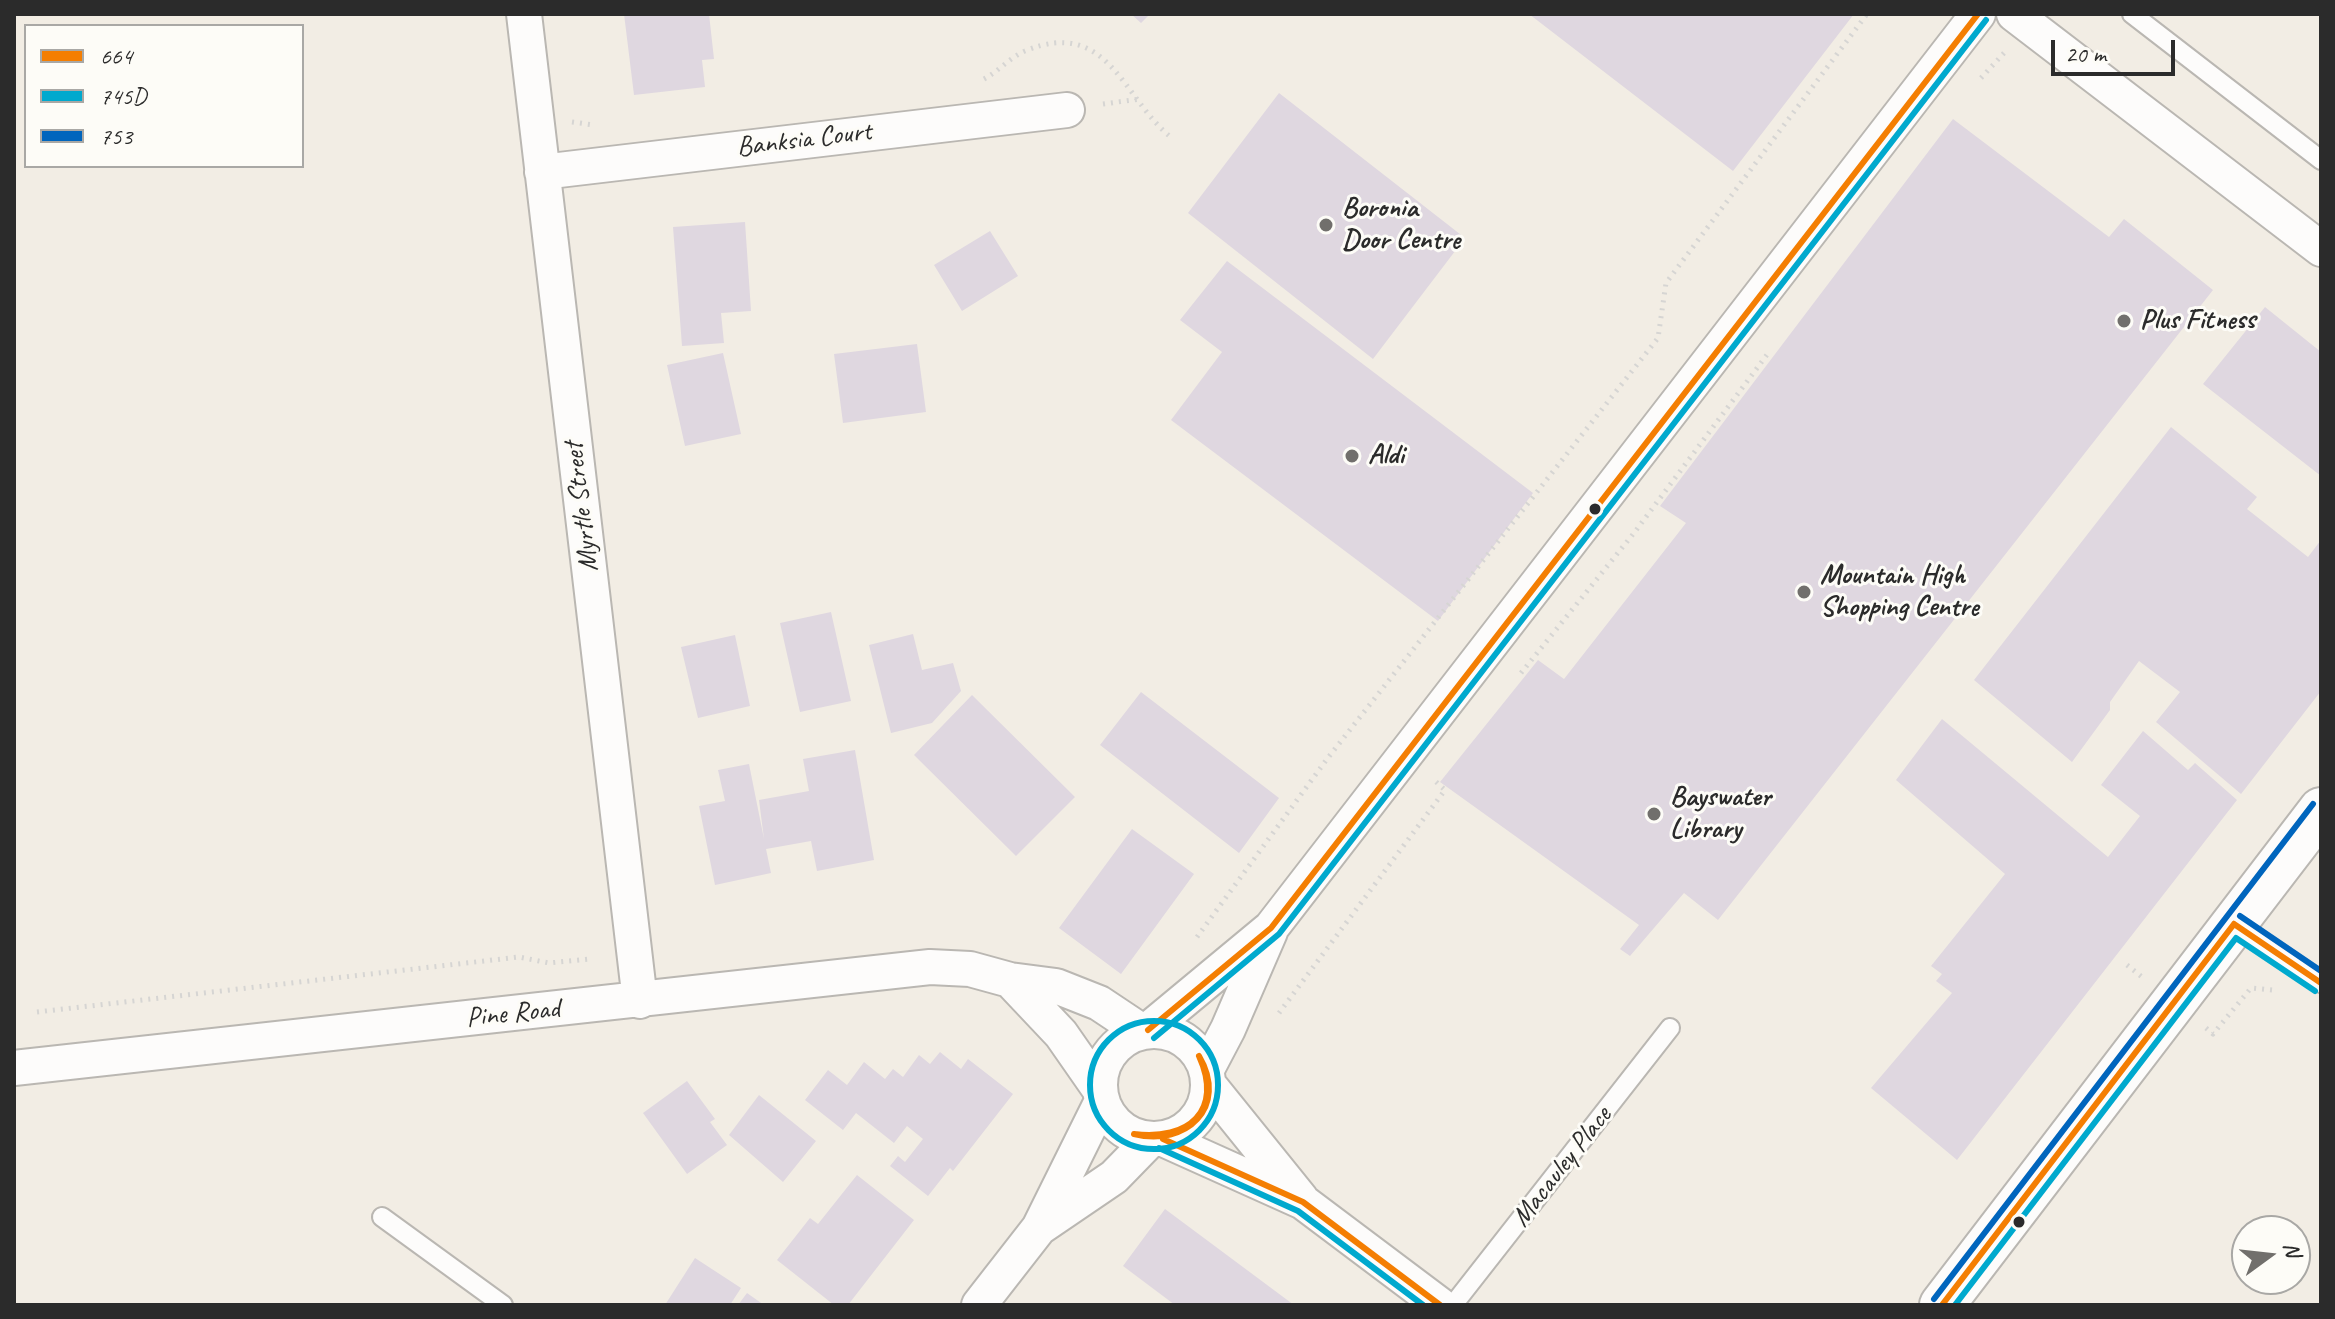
<!DOCTYPE html>
<style>
body{margin:0}
#map{position:relative;width:2335px;height:1319px;overflow:hidden;background:#f2ede4;font-family:Caveat,sans-serif}
canvas{display:block}
.frame{position:absolute;inset:0;border:16px solid #2b2b2b;pointer-events:none}
.legend{position:absolute;left:24px;top:24px;width:280px;height:144px;box-sizing:border-box;background:#fdfcf7;border:2px solid #a9a8a5;margin:0;padding:10px 14px;list-style:none;font-size:24px;color:#2b2b2b}
.legend li{display:flex;align-items:center;gap:16px;height:40px}
.legend b{width:40px;border:2px solid #a9a8a5}
.north{position:absolute;left:2231px;top:1215px;width:80px;height:80px;box-sizing:border-box;background:#fdfcf7;border:2px solid #a9a8a5;border-radius:50%;rotate:75deg;font-size:22px;font-weight:700;line-height:32px;text-align:center;color:#2b2b2b}
.north::after{content:'';display:block;margin:auto;width:28px;height:36px;background:#716f6c;clip-path:polygon(50% 0,100% 100%,50% 72%,0 100%)}
.scale{position:absolute;left:2051px;top:40px;width:124px;height:36px;box-sizing:border-box;border:4px solid #2b2b2b;border-top:0;padding-left:10px;font-size:24px;line-height:28px;white-space:nowrap;color:#2b2b2b;-webkit-text-stroke:6px #fdfcf7;paint-order:stroke}
</style>
<div id="map">
<canvas width="2335" height="1319"></canvas>
<div class="frame"></div>
<ul class="legend">
<li><b style="height:10px;background:#f47e02"></b>664</li>
<li><b style="height:10px;background:#00a9ce"></b>745D</li>
<li><b style="height:10px;background:#0065bd"></b>753</li>
</ul>
<div class="north">N</div>
<div class="scale">20 m</div>
</div>
<script>
const ctx = document.querySelector('canvas').getContext('2d');
ctx.lineJoin = 'round';
function fillPath(path, color) {
  ctx.fillStyle = color;
  ctx.fill(path, 'evenodd');
}
function stroke(path, color, width, dash) {
  ctx.strokeStyle = color;
  ctx.lineWidth = width;
  ctx.lineCap = dash ? 'butt' : 'round';
  ctx.setLineDash(dash || []);
  ctx.stroke(path);
}
function label(font, color, halo, rows, align = 'center') {
  ctx.font = font + ' Caveat,sans-serif';
  ctx.lineWidth = 6;
  ctx.setLineDash([]);
  ctx.textBaseline = 'middle';
  ctx.strokeStyle = halo;
  ctx.fillStyle = color;
  for (const [text, x, y, turn = 0] of rows) {
    ctx.save();
    ctx.translate(x, y);
    ctx.rotate((+turn || 0) * Math.PI / 180);
    ctx.textAlign = isNaN(turn) ? turn : align;
    if (halo) ctx.strokeText(text, 0, 0);
    ctx.fillText(text, 0, 0);
    ctx.restore();
  }
}
fillPath(new Path2D(`
 M624 14H709L714 59 702 60 705 87 634 95Z
 M1131 14H1150L1141 23Z
 M1529 14H1854L1733 171Z
 M1279 93 1465 238 1373 359 1188 213Z
 M1953 119 2109 237 2124 219 2213 290 1718 920 1684 893 1630 956 1620 949 1639 925 1440 782 1538 660 1564 679 1686 523 1660 506Z
 M745 222 751 311 721 313 724 343 682 346 673 227Z
 M990 231 1018 276 962 311 934 265Z
 M1227 261 1533 493 1438 621 1171 420 1222 352 1180 320Z
 M2265 307 2321 352V476L2203 384Z
 M917 344 926 412 843 423 834 354Z
 M723 353 741 434 685 446 667 365Z
 M2171 427 2257 497 2247 509 2308 557 2321 540V691L2241 794 2156 722 2180 692 2139 661 2110 702V710L2072 762 1974 680Z
 M831 612 851 701 800 712 780 623Z
 M913 634 922 670 953 663 961 691 932 723 891 733 869 645Z
 M735 635 750 706 698 718 681 647Z
 M1141 692 1279 798 1239 853 1100 745Z
 M972 695 1075 797 1016 856 914 755Z
 M1942 719 2108 857 2140 816 2101 785 2143 731 2188 770 2195 763 2237 800 1957 1160 1871 1088 1952 993 1936 981 1942 974 1931 966 2005 874 1896 780Z
 M855 750 874 860 817 871 811 841 766 849 771 873 715 885 699 806 725 801 718 770 749 764 764 839 759 800 809 791 803 759Z
 M1132 829 1194 874 1121 974 1059 928Z
 M940 1052 961 1069 968 1059 1013 1094 953 1171 950 1168 928 1196 890 1166 898 1156 905 1162 923 1139 907 1126 894 1143 856 1113 843 1130 805 1100 828 1070 847 1085 864 1062 885 1079 893 1069 903 1077 919 1055 930 1064Z
 M687 1081 715 1119 710 1122 727 1145 687 1174 643 1113Z
 M759 1095 816 1141 783 1182 729 1135Z
 M857 1175 914 1220 848 1305H834L777 1260 810 1218 818 1224Z
 M1165 1209 1294 1305H1175L1123 1266Z
 M695 1258 741 1288 730 1305H665Z
 M747 1293 764 1305H738Z`), '#dfd7e0');
const service = new Path2D(`
 M2132 14 2321 160
 M2234 925 2321 983
 M382 1217 503 1305
 M1453 1305 1670 1028`);
const minor = new Path2D(`
 M524 14 640 1001
 M2014 14 2321 249
 M542 172 1067 110
 M1010 980 1061 1034 1100 1090
 M1148 1030 1271 928 1978 14
 M1100 1085a54 54 0 1 1 108 0a54 54 0 1 1-108 0Z
 M14 1068 930 967 970 969 1010 980 1056 986 1099 1003 1141 1031
 M1207 1069 1228 1029 1270 932
 M1209 1085 1301 1199
 M1163 1139 1303 1202 1440 1305
 M1039 1228 1114 1177 1150 1140
 M979 1305 1039 1228 1102 1101`);
const secondary = new Path2D(`
 M1942 1305 2321 810`);
stroke(service, '#bab7b2', 22);
stroke(minor, '#bab7b2', 38);
stroke(secondary, '#bab7b2', 48);
stroke(new Path2D(`
 M1981 78 2004 53
 M984 79C999 71 1009 58 1025 51 1109 16 1123 100 1172 138
 M1103 104 1140 99
 M572 122 594 125
 M1521 673 1634 533 1769 352
 M1197 937 1327 759 1658 338 1666 283 1867 14
 M2127 965 2142 977
 M37 1012 519 957 549 963 589 959
 M1279 1013 1445 790 1434 780
 M2206 1028 2213 1034 2251 988 2272 990`), '#d6d5d3', 5, [2, 6]);
stroke(service, '#fdfcfb', 18);
stroke(minor, '#fdfcfb', 34);
stroke(secondary, '#fdfcfb', 44);
stroke(new Path2D(`
 M2234 924 2321 983
 M1148 1030 1271 928 1978 14
 M1134 1134C1188 1141 1224 1111 1199 1056
 M1134 1134C1186 1147 1229 1107 1199 1056
 M1163 1139 1303 1202 1440 1305
 M1942 1305 2234 924`), '#f47e02', 6);
stroke(new Path2D(`
 M1090 1085a64 64 0 1 1 128 0a64 64 0 1 1-128 0Z
 M1154 1038 1279 934 1986 20
 M1159 1148 1298 1211 1423 1305
 M1955 1305 2236 938 2315 991`), '#00a9ce', 6);
stroke(new Path2D(`
 M2240 916 2321 971
 M1934 1299 2313 804`), '#0065bd', 6);
for (const [x, y, r, color] of [
 [1326,225,8,"#716f6c"],
 [2124,321,8,"#716f6c"],
 [1352,456,8,"#716f6c"],
 [1595,509,7,"#2b2b2b"],
 [1804,592,8,"#716f6c"],
 [1654,814,8,"#716f6c"],
 [2019,1222,7,"#2b2b2b"]
]) {
  const dot = new Path2D();
  dot.arc(x, y, r, 0, 2 * Math.PI);
  ctx.fillStyle = color;
  ctx.fill(dot);
  stroke(dot, '#fdfcf7', 3);
}
label('28px', '#2b2b2b', '#fdfcf7', [
 ["Banksia Court",804,140,-7],
 ["Myrtle Street",582,507,-97],
 ["Pine Road",513,1014,-6],
 ["Macauley Place",1562,1167,-52]
]);
label('bold 28px', '#2b2b2b', '#fdfcf7', [
 ["Boronia",1342,209],
 ["Door Centre",1342,241],
 ["Plus Fitness",2140,321],
 ["Aldi",1368,456],
 ["Mountain High",1820,576],
 ["Shopping Centre",1820,608],
 ["Bayswater",1670,798],
 ["Library",1670,830]
], 'left');
</script>
